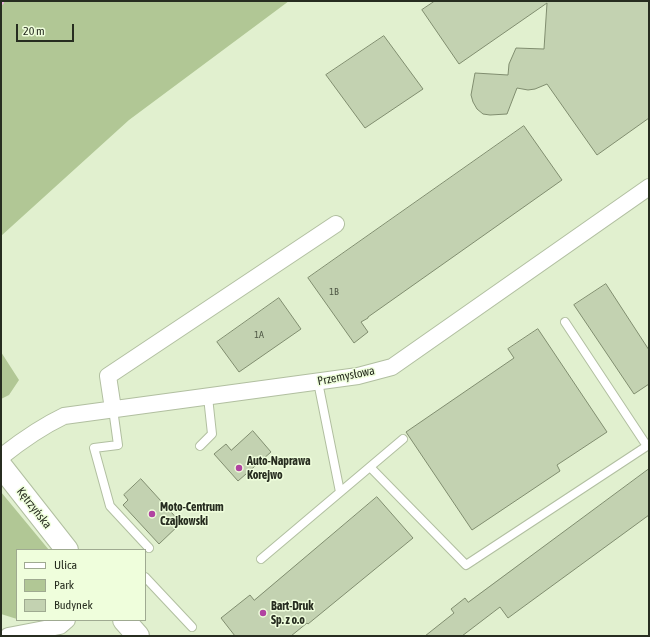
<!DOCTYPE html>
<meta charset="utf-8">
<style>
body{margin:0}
#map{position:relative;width:650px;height:637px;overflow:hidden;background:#e1f0cf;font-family:"Asap Condensed",sans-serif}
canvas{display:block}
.frame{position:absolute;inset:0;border:2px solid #272d20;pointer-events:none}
.legend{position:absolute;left:16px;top:549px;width:130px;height:72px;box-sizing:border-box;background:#effedc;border:1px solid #9faa91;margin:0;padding:5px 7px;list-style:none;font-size:12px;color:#272d20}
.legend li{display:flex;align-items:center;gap:8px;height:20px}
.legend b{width:20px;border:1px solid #9faa91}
.scale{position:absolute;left:16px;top:24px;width:58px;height:18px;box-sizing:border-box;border:2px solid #272d20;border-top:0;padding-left:5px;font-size:12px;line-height:14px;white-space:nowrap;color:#272d20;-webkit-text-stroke:3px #effedc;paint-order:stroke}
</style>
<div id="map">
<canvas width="650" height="637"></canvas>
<div class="frame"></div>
<ul class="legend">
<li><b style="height:5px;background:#fff"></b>Ulica</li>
<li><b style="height:11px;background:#b1c795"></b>Park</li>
<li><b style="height:11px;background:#c3d2b1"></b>Budynek</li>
</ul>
<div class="scale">20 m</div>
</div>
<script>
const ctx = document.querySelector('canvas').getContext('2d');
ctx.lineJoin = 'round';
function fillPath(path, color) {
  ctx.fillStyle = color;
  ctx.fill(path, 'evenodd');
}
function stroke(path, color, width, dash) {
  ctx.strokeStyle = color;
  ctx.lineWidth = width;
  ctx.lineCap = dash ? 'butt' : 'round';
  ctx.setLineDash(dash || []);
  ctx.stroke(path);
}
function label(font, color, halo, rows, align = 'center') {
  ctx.font = font + ' "Asap Condensed",sans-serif';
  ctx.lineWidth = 3;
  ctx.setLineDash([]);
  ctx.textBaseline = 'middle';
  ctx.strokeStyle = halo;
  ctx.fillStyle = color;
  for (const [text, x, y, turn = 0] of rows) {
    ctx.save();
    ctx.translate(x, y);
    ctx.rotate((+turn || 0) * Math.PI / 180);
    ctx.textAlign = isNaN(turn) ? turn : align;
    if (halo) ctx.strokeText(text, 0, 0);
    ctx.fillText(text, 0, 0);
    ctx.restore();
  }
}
fillPath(new Path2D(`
 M1 1H289L129 120 1 236Z
 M1 352 19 380 9 395 1 399Z
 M1 492 49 550H17V619L1 614Z`), '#b1c795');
stroke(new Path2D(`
 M1 2V1`), '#f1b5e4', 6);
const building = new Path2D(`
 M435 1H649V118L597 155 547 84 535 89 528 90 517 88 507 114 490 115 483 114 477 109 473 102 471 95 475 73 508 75 509 64 516 48 544 49 547 3 459 64 422 10Z
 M384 36 423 89 365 128 326 75Z
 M524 126 562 180 368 317V318L361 322 368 332 354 343 308 278Z
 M606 284 649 350V384L634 394 574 305Z
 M279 298 301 329 239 372 217 342Z
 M538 329 607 432 557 465 560 471 472 530 406 432 514 358 508 349Z
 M253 431 271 452 238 481 214 454 226 444 231 450Z
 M649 469V515L508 618 500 607 462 636H425L454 613 451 609 465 598 468 602Z
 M141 479 181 523 159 544 123 505 128 500 124 495Z
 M377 497 413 538 308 624 307 623 291 636H235L221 618 250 595 254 600Z`);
fillPath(building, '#c3d2b1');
stroke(building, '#808d6f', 1);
const lane = new Path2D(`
 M318 382 340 492
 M113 409 118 445 94 448 110 506 149 548
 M200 446 212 434 208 397
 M370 467 466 565 647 446 565 322
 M261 559 403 439
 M145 577 192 627`);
const street = new Path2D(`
 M113 409 108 376 336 224
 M1 457C21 441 41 427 64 416L358 376 392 367 649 187
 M8 636 60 626 67 620`);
const secondary = new Path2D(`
 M1 466 67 550
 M124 620 138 636`);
stroke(lane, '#b1bfa0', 10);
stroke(street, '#b1bfa0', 18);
stroke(secondary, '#b1bfa0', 24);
stroke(lane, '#fff', 8);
stroke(street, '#fff', 16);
stroke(secondary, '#fff', 22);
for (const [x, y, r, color] of [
 [239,468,4,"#b143a1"],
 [152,514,4,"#b143a1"],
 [263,613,4,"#b143a1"]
]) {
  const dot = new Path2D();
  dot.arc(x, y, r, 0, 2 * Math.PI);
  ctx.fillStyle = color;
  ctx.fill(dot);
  stroke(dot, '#effedc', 1.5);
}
label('10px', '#4e5644', null, [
 ["1B",334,292],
 ["1A",259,335]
]);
label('12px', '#272d20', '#effedc', [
 ["Przemysłowa",346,376,-11],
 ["Kętrzyńska",34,508,52]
]);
label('bold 12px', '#272d20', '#effedc', [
 ["Auto-Naprawa",247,461],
 ["Korejwo",247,475],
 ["Moto-Centrum",160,507],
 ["Czajkowski",160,521],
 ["Bart-Druk",271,606],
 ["Sp. z o.o",271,620]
], 'left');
</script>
